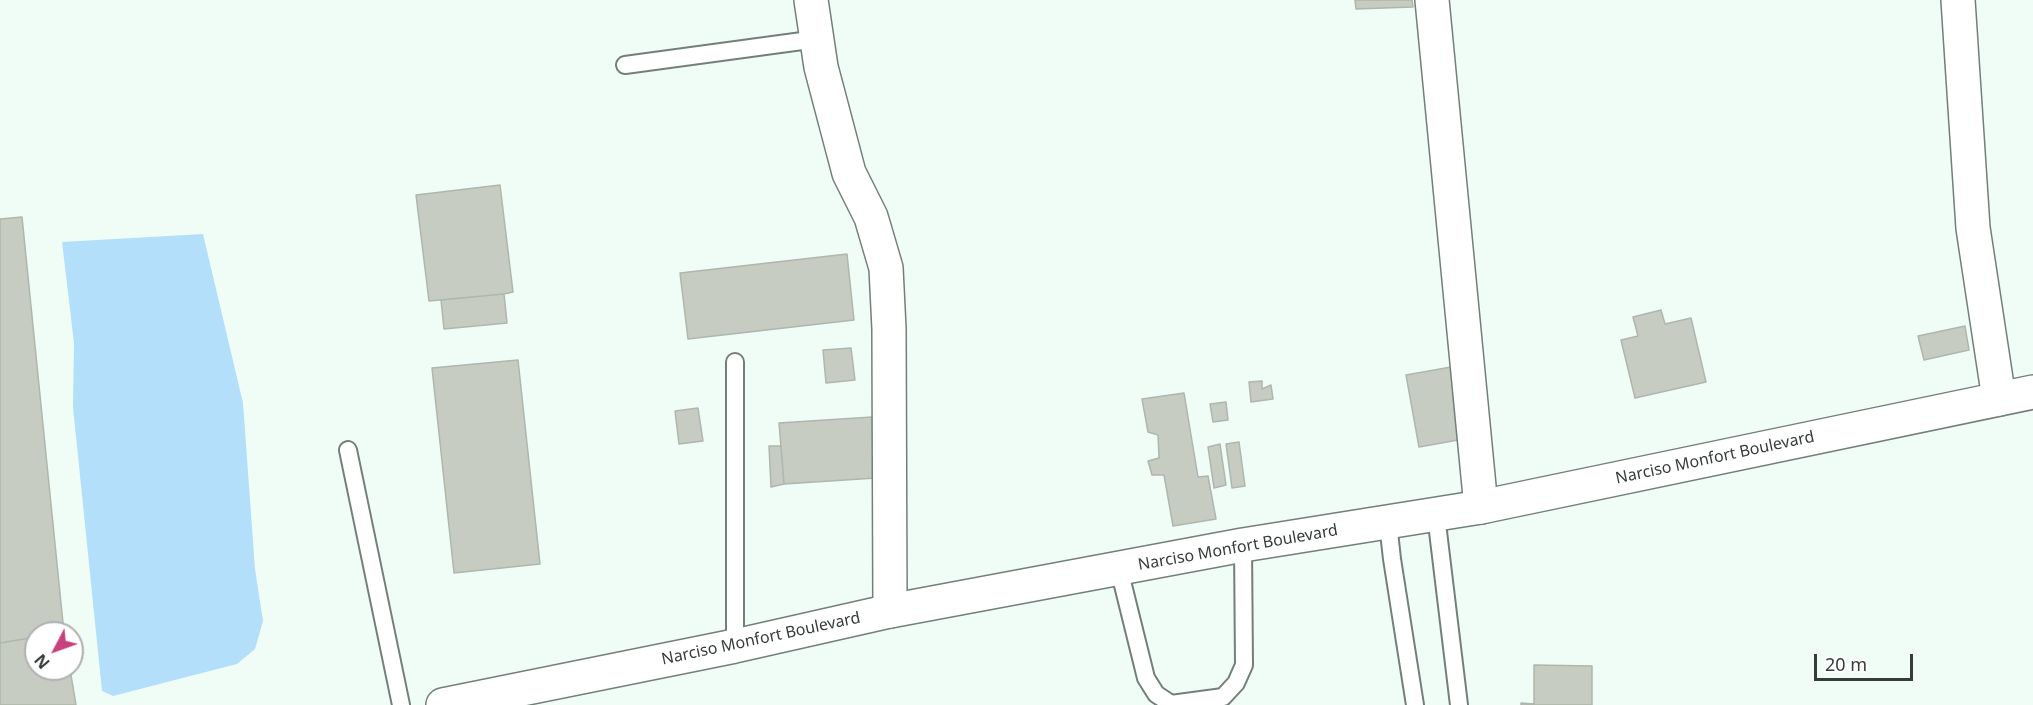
<!DOCTYPE html>
<style>
body{margin:0}
#map{position:relative;width:2033px;height:705px;overflow:hidden;background:#effdf6;font-family:"Noto Sans",sans-serif}
canvas{display:block}
.north{position:absolute;left:24px;top:621px;width:60px;height:60px;box-sizing:border-box;background:#fff;border:2px solid #afb1b0;border-radius:50%;rotate:229deg;font-size:16px;font-weight:700;line-height:24px;text-align:center;color:#363c39}
.north::after{content:'';display:block;margin:auto;width:21px;height:27px;background:#c8407d;clip-path:polygon(50% 0,100% 100%,50% 72%,0 100%)}
.scale{position:absolute;left:1814px;top:654px;width:99px;height:27px;box-sizing:border-box;border:3px solid #363c39;border-top:0;padding-left:8px;font-size:18px;line-height:21px;white-space:nowrap;color:#363c39;-webkit-text-stroke:4px #fff;paint-order:stroke}
</style>
<div id="map">
<canvas width="2033" height="705"></canvas>
<div class="north">N</div>
<div class="scale">20 m</div>
</div>
<script>
const ctx = document.querySelector('canvas').getContext('2d');
ctx.lineJoin = 'round';
function fillPath(path, color) {
  ctx.fillStyle = color;
  ctx.fill(path, 'evenodd');
}
function stroke(path, color, width, dash) {
  ctx.strokeStyle = color;
  ctx.lineWidth = width;
  ctx.lineCap = dash ? 'butt' : 'round';
  ctx.setLineDash(dash || []);
  ctx.stroke(path);
}
function label(font, color, halo, rows, align = 'center') {
  ctx.font = font + ' "Noto Sans",sans-serif';
  ctx.lineWidth = 5;
  ctx.setLineDash([]);
  ctx.textBaseline = 'middle';
  ctx.strokeStyle = halo;
  ctx.fillStyle = color;
  for (const [text, x, y, turn = 0] of rows) {
    ctx.save();
    ctx.translate(x, y);
    ctx.rotate((+turn || 0) * Math.PI / 180);
    ctx.textAlign = isNaN(turn) ? turn : align;
    if (halo) ctx.strokeText(text, 0, 0);
    ctx.fillText(text, 0, 0);
    ctx.restore();
  }
}
fillPath(new Path2D(`
 M203 234 243 403 255 569 263 621 255 649 237 664 113 696 102 691 73 407 74 343 62 242Z`), '#b3dffa');
const building = new Path2D(`
 M1355 0H1412L1413 7 1356 9Z
 M500 185 513 292 504 294 429 301 416 195Z
 M22 217 64 633H36V637L0 643V219Z
 M847 254 854 320 688 339 680 273Z
 M504 294 507 323 444 329 441 300Z
 M1661 310 1665 324 1691 318 1706 382 1635 398 1621 340 1638 336 1633 317Z
 M1965 326 1969 350 1924 360 1918 336Z
 M851 348 855 380 826 383 823 350Z
 M518 360 540 564 454 573 432 368Z
 M1451 367 1464 439 1419 447 1406 375Z
 M1262 381V389L1271 385 1273 399 1251 402 1249 382Z
 M1184 393 1198 477 1208 476 1216 519 1173 526 1164 475H1152L1148 461 1159 458 1158 435 1148 432 1142 399Z
 M1226 402 1228 420 1213 422 1210 404Z
 M698 408 703 441 679 444 675 411Z
 M872 417 876 478 784 484 779 423Z
 M1239 442 1245 486 1232 488 1226 444Z
 M1220 444 1226 485 1214 488 1208 447Z
 M769 446H781L784 484 771 487Z
 M36 637V669H70L76 705H0V643Z
 M1534 665 1592 666V705H1521V703L1534 704Z`);
fillPath(building, '#c6ccc1');
stroke(building, '#afb6ab', 1.5);
const service = new Path2D(`
 M625 65 817 39
 M735 362V646
 M348 450 401 705
 M1436 515 1459 705
 M1388 523 1392 559 1415 705
 M1119 569 1146 678 1156 694 1171 704 1223 697 1236 683 1244 665 1243 545`);
const minor = new Path2D(`
 M811 0 821 67 849 173 871 217 886 268 889 329 890 611
 M1432 0 1481 507
 M1958 0 1973 228 1999 399`);
const primary = new Path2D(`
 M443 705 735 646 890 611 1243 545 1481 507 2033 392`);
stroke(service, '#73807a', 20);
stroke(minor, '#73807a', 36);
stroke(primary, '#73807a', 36);
stroke(service, '#fff', 16);
stroke(minor, '#fff', 33);
stroke(primary, '#fff', 33);
label('16px', '#363c39', '#fff', [
 ["Narciso Monfort Boulevard",1715,458,-12],
 ["Narciso Monfort Boulevard",1238,548,-10],
 ["Narciso Monfort Boulevard",761,639,-12]
]);
</script>
